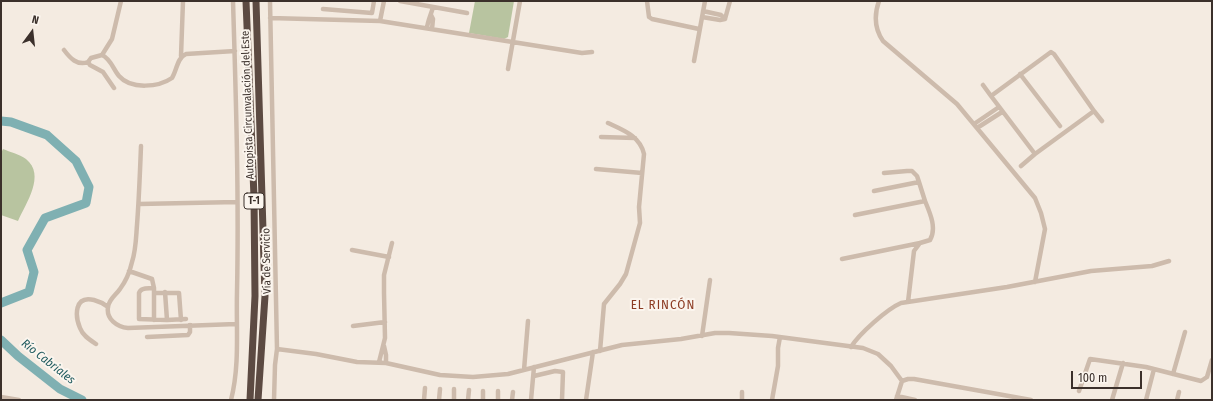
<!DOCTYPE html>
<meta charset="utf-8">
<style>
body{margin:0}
#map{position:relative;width:1213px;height:401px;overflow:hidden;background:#f4ebe1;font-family:"Fira Sans Condensed",sans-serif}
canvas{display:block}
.frame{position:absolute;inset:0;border:2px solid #3b302b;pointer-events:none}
.north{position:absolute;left:12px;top:12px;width:40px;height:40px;-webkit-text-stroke:3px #fbf5ee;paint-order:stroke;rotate:15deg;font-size:11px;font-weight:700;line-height:16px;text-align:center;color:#3b302b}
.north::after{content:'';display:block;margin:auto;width:14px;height:18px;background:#3b302b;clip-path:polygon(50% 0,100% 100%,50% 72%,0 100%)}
.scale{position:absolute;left:1071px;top:371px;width:71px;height:18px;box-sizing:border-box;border:2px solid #3b302b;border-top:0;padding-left:5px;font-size:12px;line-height:14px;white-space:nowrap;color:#3b302b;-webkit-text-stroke:3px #fbf5ee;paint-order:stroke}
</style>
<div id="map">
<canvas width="1213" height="401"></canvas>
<div class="frame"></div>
<div class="north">N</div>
<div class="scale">100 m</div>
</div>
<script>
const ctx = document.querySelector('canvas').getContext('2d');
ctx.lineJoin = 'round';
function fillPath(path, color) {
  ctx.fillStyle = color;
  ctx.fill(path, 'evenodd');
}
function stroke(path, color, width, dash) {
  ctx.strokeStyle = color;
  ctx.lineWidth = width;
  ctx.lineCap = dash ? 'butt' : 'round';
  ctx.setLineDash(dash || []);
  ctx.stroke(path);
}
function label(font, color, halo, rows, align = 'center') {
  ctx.font = font + ' "Fira Sans Condensed",sans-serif';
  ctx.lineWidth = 4;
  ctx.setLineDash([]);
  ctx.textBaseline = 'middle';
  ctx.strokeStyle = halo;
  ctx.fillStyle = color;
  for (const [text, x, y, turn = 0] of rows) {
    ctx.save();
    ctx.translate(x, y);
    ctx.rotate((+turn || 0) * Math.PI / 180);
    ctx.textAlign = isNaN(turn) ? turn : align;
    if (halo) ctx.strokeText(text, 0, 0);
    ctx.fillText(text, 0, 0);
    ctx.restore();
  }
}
fillPath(new Path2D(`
 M475 1H514L508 37 504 39 469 33Z
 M3 149C10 152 19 154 26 159 46 175 26 203 18 221L1 215V153Z`), '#b8c4a0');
stroke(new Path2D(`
 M1 121 11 122 47 135 76 161 89 187 86 203 45 218 27 250 34 272 29 292 1 303
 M1 340 18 356 60 389 82 400`), '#7fb0b2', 9);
stroke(new Path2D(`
 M270 1 277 349 275 365 274 400
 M400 1 467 13
 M647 1 649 17 652 19 699 29
 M879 1C874 15 874 28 883 41L957 104 1035 198 1041 213 1045 229 1035 282
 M323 9 372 13 374 1
 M703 11 721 15 725 19
 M431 15 433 19 432 29
 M702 17 720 20 725 19
 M270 18 380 21 582 53 592 52
 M725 19 730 1
 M380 21 384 1
 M427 28C428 20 431 15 433 7
 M64 50C70 58 77 66 88 62
 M1051 52 1054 54 1094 111 1035 154 991 96Z
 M102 55C111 59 113 69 119 76 131 90 159 87 172 78 177 70 177 58 186 54L235 51
 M181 56 183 1
 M694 61 705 1
 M508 69 520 1
 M1020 74 1060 126
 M983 85 991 96
 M114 88 103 72 90 65 88 62 91 58 102 55 112 39 121 1
 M1094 111 1102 121
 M974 124 999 107
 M977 128 1002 112
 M601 137 635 138
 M141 146C140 172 139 199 137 225 136 237 136 250 132 262 130 271 126 281 120 289 116 295 109 299 108 307 106 319 117 327 128 328L236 324
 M1021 166 1035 154
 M596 169 642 173
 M884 173 907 171H912L917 176 919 182
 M874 191 919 182 925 201
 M139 204 237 202
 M855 215 925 201C930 213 937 228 930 240L920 243 914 251 908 302
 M352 250 389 257
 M842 259 920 243
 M129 271 152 279 154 288V320
 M154 288C148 289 141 287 139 293V319L167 320 186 319
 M165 292 167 320
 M154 293H179L181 320
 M353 326 385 322
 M702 336 710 280
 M147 337 188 335 190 332V325
 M96 344C90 340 83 336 80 328 75 316 74 295 94 300 98 301 104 304 108 307
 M384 346 386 355V363
 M851 347C859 334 887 309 901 303L1007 287 1091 271 1152 266 1169 261
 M277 349 316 354 357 362 386 363 440 375 473 377 508 374 622 345 681 339 715 333H729L772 336 863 348 878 354 891 366 902 381 896 400
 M600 351 604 304 620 284 626 274 640 223 639 207 644 154C640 136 623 130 608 123
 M379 362 385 338 384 293V275L392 243
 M524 370 528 321
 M1173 374 1185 332
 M534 376 555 371 563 372 562 400
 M902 381 908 379H914L1031 400
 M1079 391 1090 359 1146 367 1201 381 1207 377 1212 360
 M742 392V400
 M897 396 915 400
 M1 397 19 400
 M231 400C240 365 236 328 237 292 239 195 236 98 233 1
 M424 400 425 388
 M439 400 440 389
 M454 400V389
 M468 400 469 390
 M483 400V391
 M498 400V391
 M512 400 513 392
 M531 400 534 367
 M586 400 593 352
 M772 400 778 366V348L780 337
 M1112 400 1123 363
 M1146 400 1154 369
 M1177 400 1179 392`), '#cdbbac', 4.5);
stroke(new Path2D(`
 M246 1 254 197 255 296 250 400
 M256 1 265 296 258 400`), '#5c4a42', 7);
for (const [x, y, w] of [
 [254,201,20]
]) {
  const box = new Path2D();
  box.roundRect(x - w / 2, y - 8, w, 16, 3);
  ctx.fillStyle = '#fbf5ee';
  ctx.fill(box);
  stroke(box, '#3b302b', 1);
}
label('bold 10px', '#3b302b', null, [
 ["T-1",254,201]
]);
label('11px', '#3b302b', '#fbf5ee', [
 ["Autopista Circunvalación del Este",248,105,-92],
 ["Vía de Servicio",267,261,-91]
]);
label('italic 12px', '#1f5a5e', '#fbf5ee', [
 ["Río Cabriales",48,362,38]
]);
ctx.letterSpacing = '1px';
label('13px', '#8c3b22', '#fbf5ee', [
 ["EL RINCÓN",663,305]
]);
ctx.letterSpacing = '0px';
</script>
